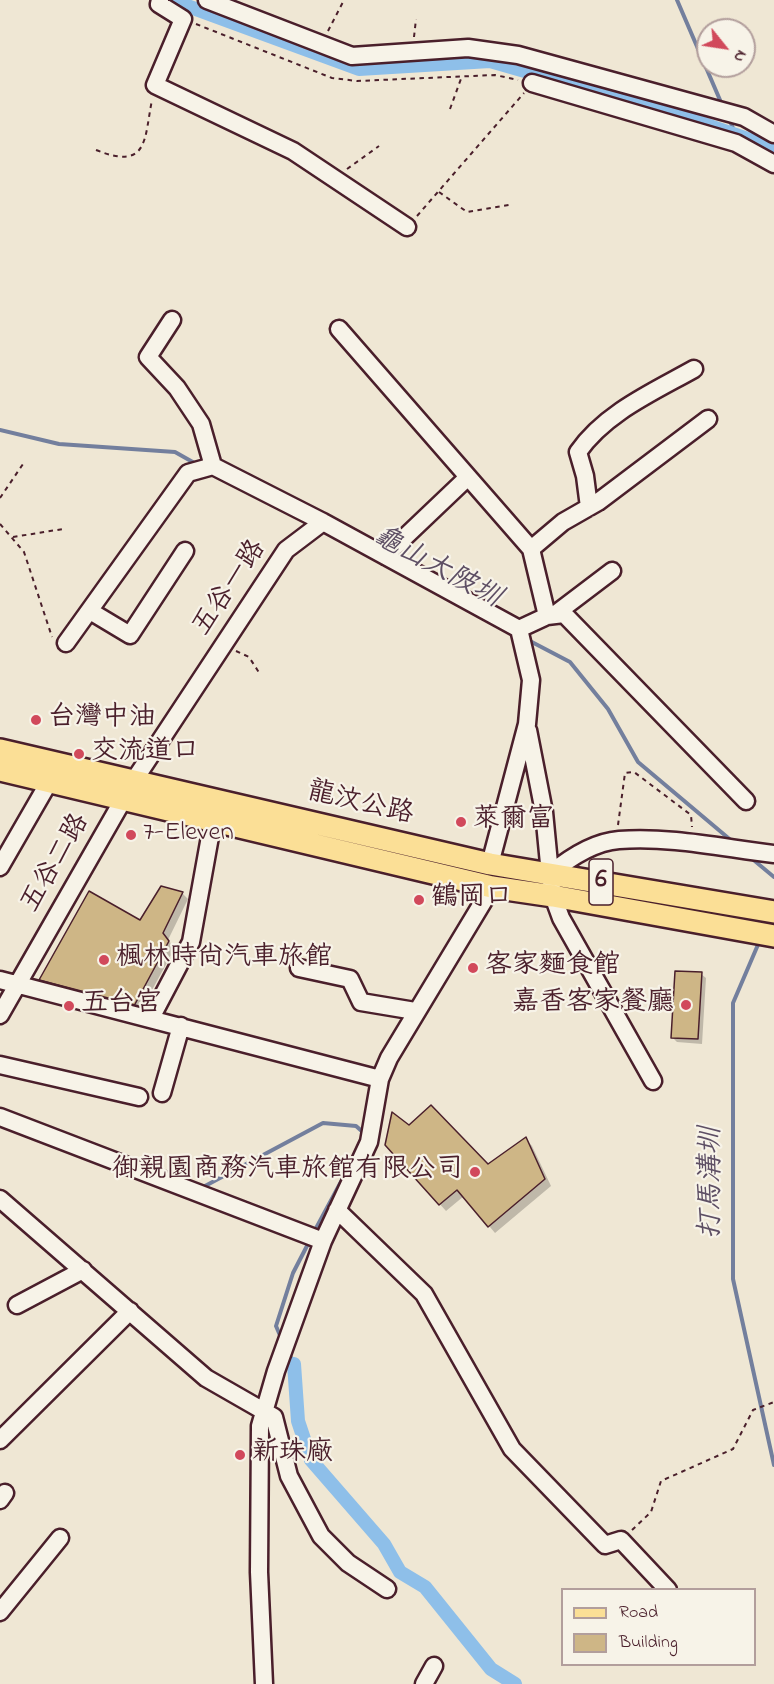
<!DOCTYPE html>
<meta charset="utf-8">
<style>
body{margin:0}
#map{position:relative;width:774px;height:1684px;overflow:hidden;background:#efe7d4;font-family:"Indie Flower",sans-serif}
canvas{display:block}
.legend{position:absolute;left:561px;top:1588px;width:195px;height:78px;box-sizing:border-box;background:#f7f3e8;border:2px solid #b29e9c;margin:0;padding:8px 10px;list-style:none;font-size:18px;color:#4a1f2b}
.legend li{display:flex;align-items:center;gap:12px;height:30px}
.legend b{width:30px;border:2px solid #b29e9c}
.north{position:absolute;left:696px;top:18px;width:60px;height:60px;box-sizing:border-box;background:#f7f3e8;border:2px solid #b29e9c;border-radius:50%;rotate:120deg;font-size:16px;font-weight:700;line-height:24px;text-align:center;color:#4a1f2b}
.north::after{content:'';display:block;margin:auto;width:21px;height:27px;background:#d1495b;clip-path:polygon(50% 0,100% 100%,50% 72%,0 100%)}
</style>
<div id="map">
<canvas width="774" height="1684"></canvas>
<ul class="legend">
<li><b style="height:8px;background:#fbdf96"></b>Road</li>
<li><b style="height:16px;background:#ceb686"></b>Building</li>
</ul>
<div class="north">N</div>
</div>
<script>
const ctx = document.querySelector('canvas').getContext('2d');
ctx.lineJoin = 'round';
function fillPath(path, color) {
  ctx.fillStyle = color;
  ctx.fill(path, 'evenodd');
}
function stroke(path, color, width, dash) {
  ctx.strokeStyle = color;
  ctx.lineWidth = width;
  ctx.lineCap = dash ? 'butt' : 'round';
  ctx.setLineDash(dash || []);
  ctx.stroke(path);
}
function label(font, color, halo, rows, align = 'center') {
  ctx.font = font + ' "Indie Flower","LXGW WenKai TC",sans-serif';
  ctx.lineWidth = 4.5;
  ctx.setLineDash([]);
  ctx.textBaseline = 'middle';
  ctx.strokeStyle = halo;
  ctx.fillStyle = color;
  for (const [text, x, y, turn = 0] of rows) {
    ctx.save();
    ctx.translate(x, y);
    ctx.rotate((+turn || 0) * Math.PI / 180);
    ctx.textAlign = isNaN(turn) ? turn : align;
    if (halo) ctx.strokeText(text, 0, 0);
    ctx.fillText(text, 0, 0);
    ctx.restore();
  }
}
fillPath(new Path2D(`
 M182 893 188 899 168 940 175 948 140 1012 47 986 41 980 140 922Z
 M701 974 706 978 702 1044 677 1042 672 1037Z
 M409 1127 488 1166 526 1139 532 1146 551 1186 495 1233 464 1196 446 1211 386 1144Z`), '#0003');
stroke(new Path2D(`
 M677 0 723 107
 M729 119 736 135
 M0 430 59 444 175 452 198 465
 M528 640 570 662 608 709 638 762 733 842
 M750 857 774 877
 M760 940 733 1003V1279L774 1465
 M205 1186 323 1123 356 1126 365 1134
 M314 1232 350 1165
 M282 1340 276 1326 293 1273 309 1242
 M288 1352 294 1364`), '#737f9d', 4);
stroke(new Path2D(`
 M171 0 359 69 490 61 674 114 774 148
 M294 1364 298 1421 311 1460 384 1544 400 1572 425 1587 491 1669 515 1684`), '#8ebfe9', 14);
const building = new Path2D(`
 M161 886 183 892 163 933 169 941 134 1006 39 980 89 891 140 920Z
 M675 971 702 972 698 1039 671 1038Z
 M431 1105 488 1164 526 1137 545 1179 488 1227 457 1190 439 1205 385 1145 392 1112 409 1125Z`);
fillPath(building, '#ceb686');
stroke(building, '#4a1f2b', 1.5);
const minor = new Path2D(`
 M160 0 159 4 183 19 155 85 293 151 407 227
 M207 0 352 56 468 48 518 55 744 117 774 134
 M532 83 736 143 774 164
 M172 320 148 357 177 388 201 424 213 466
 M339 329 531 549 547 616 519 629
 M589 507 585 476 578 452C605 413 653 392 694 369
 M531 549 563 522 598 502 708 419
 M385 556 468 477
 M90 611 130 635 185 551
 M554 615 612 571
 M547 616 564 614 746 801
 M66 643 188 473 213 466 323 522
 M528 730 544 812 550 874
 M133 782 286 550 323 522 519 629 531 680 527 724 490 864
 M0 867 49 782
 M299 968 350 979 361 1002 415 1011
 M0 980 380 1079
 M0 1015 123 800
 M151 1018 191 942 213 820
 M0 1065 139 1097
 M653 1081 561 918 553 896 550 874C568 859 594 842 619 840 670 836 723 848 774 854
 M162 1093 181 1026
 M0 1117 323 1241
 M0 1199 206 1378 274 1417 289 1476 321 1536 348 1563 387 1589
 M337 1210 424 1294 512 1449 605 1545 621 1540 668 1590
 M17 1305 83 1270
 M0 1440 130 1311
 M0 1500 5 1493
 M0 1612 60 1538
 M264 1684 259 1572 260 1426 276 1371 323 1241 369 1142 380 1079 389 1058 492 887
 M424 1684 434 1666`);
const major = new Path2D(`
 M0 750 490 864 774 912
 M0 770 492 887 553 896 774 936`);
stroke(minor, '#4a1f2b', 21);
stroke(major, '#4a1f2b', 26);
stroke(new Path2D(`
 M196 24 332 78 357 81 495 75 518 80
 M328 31 343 2
 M414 37 416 19
 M450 109 462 76
 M96 150C149 171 144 139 152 100
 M347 169 379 146
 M439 192 467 212 509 205
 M417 216 524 93
 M0 498 23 464
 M0 524 24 552 52 637
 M13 537 63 529
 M236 651 249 657 260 674
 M618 825 625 773 634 772 691 815 692 827
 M632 1530 651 1512 661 1481 733 1449 753 1410 774 1402`), '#4a1f2b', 2, [4.5, 4.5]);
stroke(minor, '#f7f3e8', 16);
stroke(major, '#fbdf96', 21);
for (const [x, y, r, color] of [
 [36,720,6,"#d1495b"],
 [79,754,6,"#d1495b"],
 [461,822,6,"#d1495b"],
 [131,835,6,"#d1495b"],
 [419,900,6,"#d1495b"],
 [104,960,6,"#d1495b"],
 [473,968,6,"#d1495b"],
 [686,1005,6,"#d1495b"],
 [69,1006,6,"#d1495b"],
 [475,1172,6,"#d1495b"],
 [240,1455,6,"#d1495b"]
]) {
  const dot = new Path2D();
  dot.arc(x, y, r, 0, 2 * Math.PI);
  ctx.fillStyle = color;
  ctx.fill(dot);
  stroke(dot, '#f7f3e8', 2);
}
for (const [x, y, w] of [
 [601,882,24]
]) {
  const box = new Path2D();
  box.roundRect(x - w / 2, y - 23, w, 46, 4.5);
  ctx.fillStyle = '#f7f3e8';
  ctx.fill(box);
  stroke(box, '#4a1f2b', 1.5);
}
label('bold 26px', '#4a1f2b', null, [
 ["6",601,882]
]);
label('27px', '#4a1f2b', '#f7f3e8', [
 ["五谷一路",231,589,-56],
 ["龍汶公路",360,805,13],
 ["五谷二路",57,864,-60]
]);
label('27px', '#4a1f2b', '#f7f3e8', [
 ["台灣中油",48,720],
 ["交流道口",91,754],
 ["萊爾富",473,822],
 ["7-Eleven",143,835],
 ["鶴岡口",431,900],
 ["楓林時尚汽車旅館",116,960],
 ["客家麵食館",485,968],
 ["嘉香客家餐廳",674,1005,"right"],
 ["五台宮",81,1006],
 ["御親園商務汽車旅館有限公司",463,1172,"right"],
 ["新珠廠",252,1455]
], 'left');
label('italic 28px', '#5e4f64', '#f7f3e8', [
 ["龜山大陂圳",436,569,28],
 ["打馬溝圳",713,1183,-90]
]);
</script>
